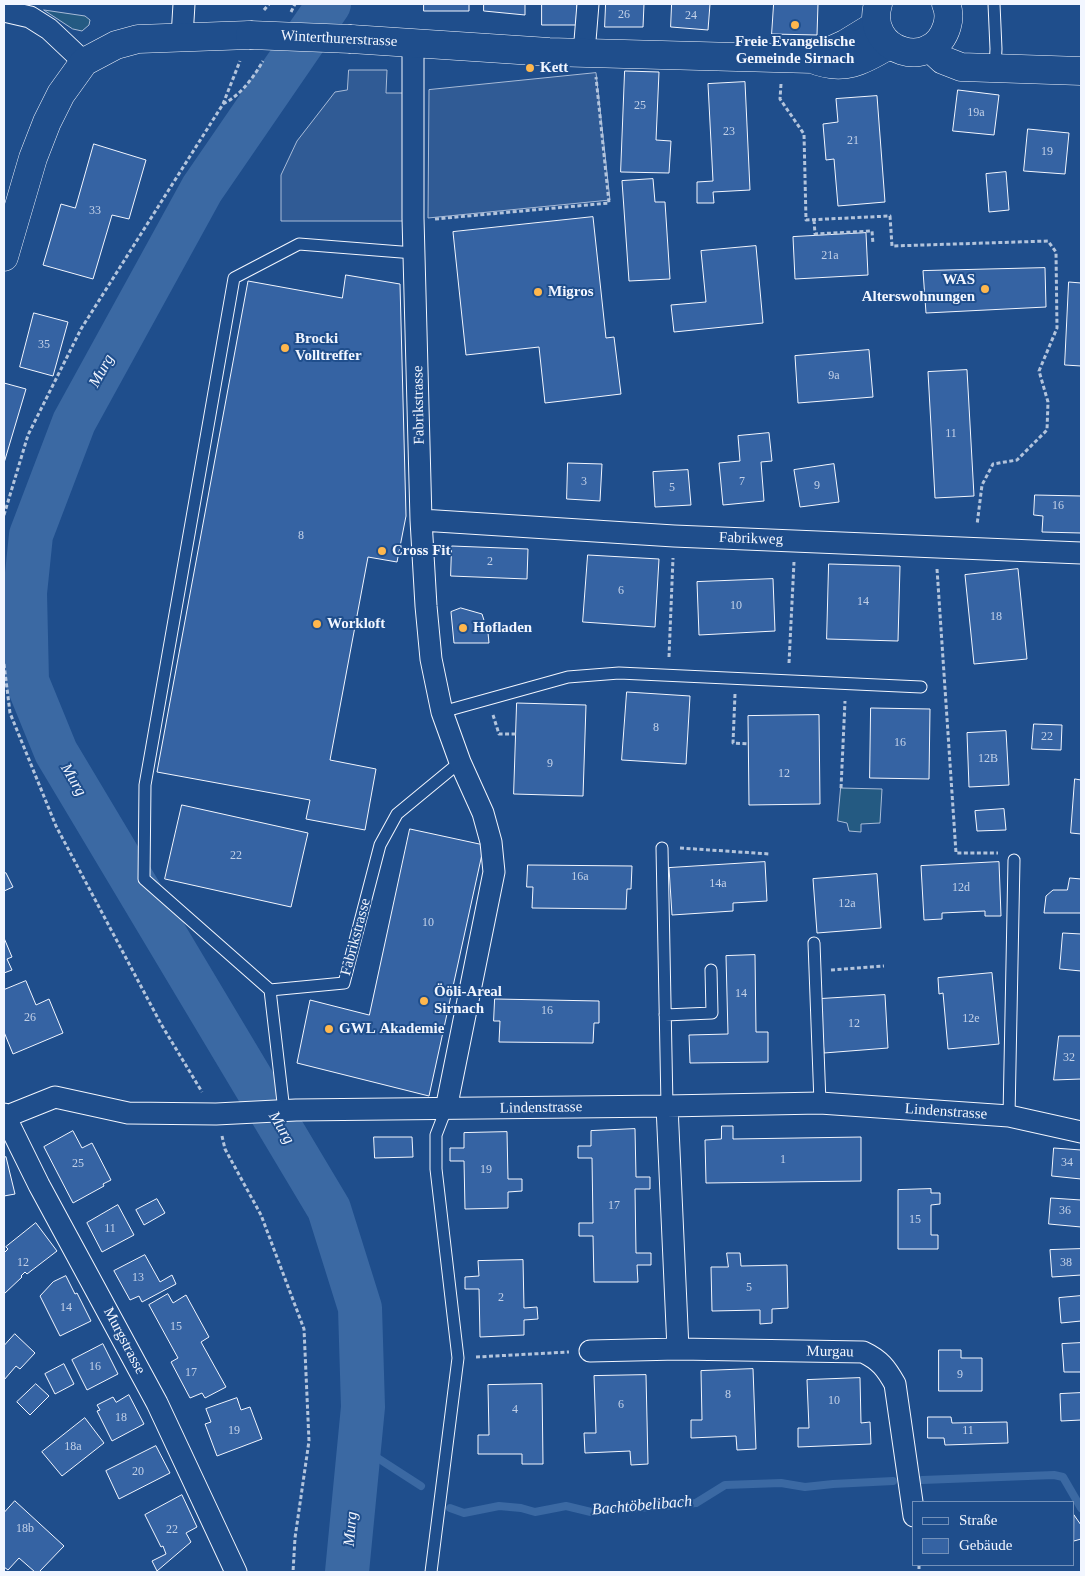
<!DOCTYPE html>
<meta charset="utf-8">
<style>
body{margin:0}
#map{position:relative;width:1085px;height:1576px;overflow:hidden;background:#1f4e8c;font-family:"Times New Roman",serif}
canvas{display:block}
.frame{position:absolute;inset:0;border:5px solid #f2f6ff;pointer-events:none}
.legend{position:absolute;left:912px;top:1501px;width:162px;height:65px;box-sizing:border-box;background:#1f4e8c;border:1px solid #7391ba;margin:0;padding:6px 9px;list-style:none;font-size:15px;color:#f2f6ff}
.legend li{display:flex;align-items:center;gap:10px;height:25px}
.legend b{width:25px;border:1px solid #7391ba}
</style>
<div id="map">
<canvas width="1085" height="1576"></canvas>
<div class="frame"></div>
<ul class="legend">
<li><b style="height:6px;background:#1f4e8c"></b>Straße</li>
<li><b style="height:14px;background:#3563a3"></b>Gebäude</li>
</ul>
</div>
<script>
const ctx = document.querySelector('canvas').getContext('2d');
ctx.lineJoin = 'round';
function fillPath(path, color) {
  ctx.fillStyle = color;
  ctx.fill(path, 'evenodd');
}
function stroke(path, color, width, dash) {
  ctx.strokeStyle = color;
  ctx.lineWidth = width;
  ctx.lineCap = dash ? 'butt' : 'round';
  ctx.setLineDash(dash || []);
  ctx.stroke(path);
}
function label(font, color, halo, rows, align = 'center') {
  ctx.font = font + ' "Times New Roman",serif';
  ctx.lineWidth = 4;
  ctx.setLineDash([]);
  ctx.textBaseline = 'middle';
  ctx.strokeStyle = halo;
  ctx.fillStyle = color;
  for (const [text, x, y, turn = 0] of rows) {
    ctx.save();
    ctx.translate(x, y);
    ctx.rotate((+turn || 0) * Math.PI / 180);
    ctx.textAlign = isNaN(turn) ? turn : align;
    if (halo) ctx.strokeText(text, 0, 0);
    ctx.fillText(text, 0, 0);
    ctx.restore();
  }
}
const green = new Path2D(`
 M44 10 85 16 90 20 89 25 82 31 73 29Z
 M841 788 882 789 880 823 861 824V832L849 831 847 823 838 821Z`);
fillPath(green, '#245a82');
stroke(green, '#a8bbd7', 1);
const parking = new Path2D(`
 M349 70H387L386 93H405L406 221H281V175L297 141 335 92 347 90Z
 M596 73 610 200 428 218 429 90Z`);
fillPath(parking, '#305b95');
stroke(parking, '#a8bbd7', 1);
stroke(new Path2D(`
 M359 1446 421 1486
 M922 1480 1054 1475 1063 1477 1081 1508
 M450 1508 464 1513 499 1506 521 1508 535 1512 566 1506 591 1512 696 1503 725 1485 781 1483 805 1487 833 1484 893 1481`), '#3b69a3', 8);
stroke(new Path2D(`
 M329 4 202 189 74 422 31 535 25 593 27 681 56 752 329 1209 360 1308 363 1407 347 1572`), '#3b69a3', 44);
const building = new Path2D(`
 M424 4H469V11H424Z
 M484 4H525V15L484 11Z
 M542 4H577L576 25H542Z
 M606 4H644L643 27H605Z
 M672 4H710L708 30 671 27Z
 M774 4H818L817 35 772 34Z
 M625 71 659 72 656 140 671 141 669 173 621 172Z
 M745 82 750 190 713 192 714 203H697V182L713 181 708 84Z
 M958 90 999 95 994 135 953 131Z
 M877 96 885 202 838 206 834 159 826 160 823 124 838 122 836 99Z
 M1028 129 1069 133 1065 174 1024 171Z
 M94 144 146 160 129 219 112 215 93 279 43 265 61 204 75 208Z
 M1006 172 1009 210 989 212 986 174Z
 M653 179 655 202H665L670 279 629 281 622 181Z
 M593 217 606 338 614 337 621 394 545 403 539 347 466 355 453 232Z
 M866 233 868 275 795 279 793 237Z
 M756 246 763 323 674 332 671 305 706 302 701 251Z
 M1045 268 1046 307 926 313 923 271Z
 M346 275 400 284 406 516 397 562 368 557 330 760 376 769 365 830 306 819 310 800 157 772 248 281 342 298Z
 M1069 282 1081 283V366L1065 365Z
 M34 313 68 322 53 376 20 367Z
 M869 350 873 397 798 403 795 356Z
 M967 370 974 496 935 498 928 372Z
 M4 383 26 389 4 463Z
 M769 433 772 461 761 462 764 501 723 505 719 463 740 461 738 436Z
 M568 463 602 464 600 501 567 499Z
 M834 464 839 502 800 507 794 470Z
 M688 470 691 505 655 507 653 472Z
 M1035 495 1081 496V533L1042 532 1043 516 1034 515Z
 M452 546 528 549 527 579 451 576Z
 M588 555 659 559 655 627 583 622Z
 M829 564 900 566 898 641 827 639Z
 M1018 569 1027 659 974 664 965 575Z
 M773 579 775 631 699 635 697 582Z
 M461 608 482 614 488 633 489 643H454L451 612Z
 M627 692 690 696 686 764 622 760Z
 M517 703 586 705 583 796 514 794Z
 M871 708 930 709 929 779 870 778Z
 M819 715 820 804 749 805 748 716Z
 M1034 724 1062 725 1061 750 1032 749Z
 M1006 731 1009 785 969 787 967 733Z
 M1075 779 1081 780V834L1071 833Z
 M182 805 308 833 291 907 165 879Z
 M1004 809 1006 830 977 831 975 811Z
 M410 829 484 845 429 1096 297 1063 310 1000 369 1015Z
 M765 862 767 901 733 903V911L672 915 669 868Z
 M999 862 1001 916H985V911L942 913V919L924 920 921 866Z
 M528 865 632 866 631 889H627L626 909 532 908 533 887H527Z
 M6 873 13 887 4 891V874Z
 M877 874 881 928 817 933 813 879Z
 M1070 878 1081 879V913H1044L1046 896 1053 890H1067Z
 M1063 933 1081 934V971L1060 969Z
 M4 938 12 957 7 959 12 970 4 973Z
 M755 955 756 1032H768V1062L690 1063 689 1035 728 1034 726 956Z
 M992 973 999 1044 948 1049 943 993 939 994 938 978Z
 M26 981 36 1005 49 999 63 1033 13 1054 4 1032V990Z
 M885 995 888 1048 824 1053 820 999Z
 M495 999 599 1001V1023H594L593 1043 499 1042 500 1021H494Z
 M1059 1036H1081V1079L1054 1080Z
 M722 1126H733V1139L861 1137V1181L706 1183 705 1140 721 1139Z
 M635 1129 636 1177H650V1189H635L636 1253H651V1265H637L638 1282H594L593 1236H579V1223H593L592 1158H578V1146H591V1131Z
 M73 1131 82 1148 92 1143 111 1180 103 1184 104 1186 73 1203 44 1147Z
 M507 1132 508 1179H522V1191L508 1192V1208L465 1209 464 1161H450V1148H464V1133Z
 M374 1137H412L413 1157 375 1158Z
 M1054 1148 1081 1150V1179L1052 1176Z
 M6 1157 15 1194 4 1196V1158Z
 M931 1189V1193H940V1204L931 1205V1235H938V1249H898V1190Z
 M1051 1198 1081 1200V1227L1049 1224Z
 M157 1199 165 1213 144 1225 136 1210Z
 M118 1205 134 1235 102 1252 87 1223Z
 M36 1223 57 1251 27 1274 25 1272 21 1276 22 1277 4 1294V1253L8 1249 6 1247Z
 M1081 1249V1275L1052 1277 1050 1250Z
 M727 1253H740L741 1266 787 1265 788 1308 772 1309V1323L760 1324V1310L712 1311 711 1267H728Z
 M145 1255 160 1282 172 1275 176 1284 142 1302 139 1296 130 1300 114 1271Z
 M523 1260 524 1308 537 1307 538 1319 524 1320V1335L480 1337 479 1289H465V1277L479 1276 478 1261Z
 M66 1276 75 1294 77 1293 91 1321 60 1336 40 1296 53 1282Z
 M168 1294 173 1303 186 1295 209 1337 201 1342 226 1387 205 1398 202 1393 190 1398 171 1362 178 1358 149 1305Z
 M1081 1296V1321L1061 1323 1059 1298Z
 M15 1334 35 1353 20 1369 16 1366 4 1380V1346Z
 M1081 1343V1372H1064L1062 1344Z
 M103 1344 118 1374 87 1390 72 1360Z
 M939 1350H961V1358H982V1391H939Z
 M64 1364 74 1384 55 1394 45 1374Z
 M753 1369 756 1449 737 1450 736 1436 691 1438V1420H702L701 1371Z
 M646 1375 648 1464 631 1465 630 1451 585 1453 584 1433H596L594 1376Z
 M860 1378 861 1423 870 1422 871 1444 798 1447V1428H809L807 1380Z
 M36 1384 49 1396 30 1415 17 1402Z
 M542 1384 543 1464H522V1454H478V1435H489L488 1385Z
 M1081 1393V1420L1061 1421 1060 1394Z
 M129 1395 144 1424 112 1441 97 1411 100 1410 97 1405 113 1397 116 1402Z
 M237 1398 241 1410 250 1407 262 1439 217 1456 205 1424 211 1422 206 1409Z
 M928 1417H951L952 1423 1007 1422 1008 1443 945 1445 944 1438H928Z
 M85 1418 104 1443 62 1476 42 1452Z
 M156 1446 170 1473 119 1499 106 1471Z
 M182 1495 197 1527 186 1533 191 1542 157 1571 152 1561 166 1554 163 1546 161 1547 145 1515Z
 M15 1501 64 1546 39 1572H35L19 1558 8 1570 4 1567V1513Z
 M1074 1515 1081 1525V1539L1074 1541Z`);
fillPath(building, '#3563a3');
stroke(building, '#f2f6ff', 1);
const service = new Path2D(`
 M994 4 996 49 995 68
 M442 712 568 677 619 673 921 687
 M662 848 667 1106
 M814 943 820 1103
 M270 990 144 879 145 785 234 278 299 244 414 253
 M665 1015 712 1013 711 970
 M284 1111 270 990 344 983 380 845 397 814 460 762
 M1009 1116 1014 860
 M431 1572 458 1358 436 1169V1135L446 1109`);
const minor = new Path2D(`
 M4 11 30 17 49 29 84 62
 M182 37 184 4
 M413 43V218L421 520 426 606 431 659 442 712 460 762 483 813 491 842 494 872 446 1109
 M584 53 588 4
 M421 520 674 536 1081 553
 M667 1106 678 1349
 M4 1114 39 1185 157 1403 236 1572
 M5 1117 55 1097 128 1113 216 1114 296 1110 667 1106 820 1103 1009 1116 1081 1132
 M590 1351 678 1349 863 1352C880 1360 886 1368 895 1384L914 1516`);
const tertiary = new Path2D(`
 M351 39 549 52 812 59C843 72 863 61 889 45
 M812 59 845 44 876 25
 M4 257 33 158 47 122 61 94 84 62 116 45 138 39 250 35`);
const secondary = new Path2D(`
 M878 4C864 52 933 73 947 26 949 19 949 11 946 4
 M930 48 943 60 961 67 1081 71`);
stroke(service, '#f2f6ff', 13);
stroke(minor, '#f2f6ff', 23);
stroke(tertiary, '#f2f6ff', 29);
stroke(secondary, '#f2f6ff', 29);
stroke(new Path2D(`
 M264 10 269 4
 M291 12 295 4
 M781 84 780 99 804 134 806 220 890 216 892 246 1048 241 1056 252 1057 328 1039 371 1048 402 1047 430 1017 460 993 464 982 485 977 525
 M223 104C241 95 253 78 263 61
 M435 219 609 203 596 77
 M814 220 815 234 872 231 873 244
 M4 515 28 435 81 329 223 104 240 61
 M937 569 956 853H998
 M669 657 673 558
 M789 663 794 562
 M4 664 10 713 56 826 161 1024 202 1092
 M735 694 733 743 749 744
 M493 715 499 734H516
 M841 788 845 701
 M680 848 770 854
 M831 970 884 966
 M222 1136 225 1149 261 1215 304 1329 309 1441 295 1538 293 1572
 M476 1357 569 1352
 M919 1565V1572`), '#b3c4dc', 3, [4, 2.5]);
stroke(service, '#1f4e8c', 11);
stroke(minor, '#1f4e8c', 21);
stroke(tertiary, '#1f4e8c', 28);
stroke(secondary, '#1f4e8c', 28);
const tertiaryBridge = new Path2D(`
 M250 35 351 39`);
stroke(tertiaryBridge, '#f2f6ff', 29, []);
stroke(tertiaryBridge, '#1f4e8c', 28);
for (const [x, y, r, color] of [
 [795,25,5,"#ffb74d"],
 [530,68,5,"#ffb74d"],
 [985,289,5,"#ffb74d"],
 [538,292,5,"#ffb74d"],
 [285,348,5,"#ffb74d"],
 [382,551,5,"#ffb74d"],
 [317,624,5,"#ffb74d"],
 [463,628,5,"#ffb74d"],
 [424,1001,5,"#ffb74d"],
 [329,1029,5,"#ffb74d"]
]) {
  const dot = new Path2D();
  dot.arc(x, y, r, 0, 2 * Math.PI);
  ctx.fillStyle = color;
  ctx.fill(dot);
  stroke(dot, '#1f4e8c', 2);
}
label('12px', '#c3d1e8', null, [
 ["26",624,15],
 ["24",691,16],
 ["25",640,106],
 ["19a",976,113],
 ["23",729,132],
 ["21",853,141],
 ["19",1047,152],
 ["33",95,211],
 ["21a",830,256],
 ["35",44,345],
 ["9a",834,376],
 ["11",951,434],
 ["3",584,482],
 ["7",742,482],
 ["9",817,486],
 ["5",672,488],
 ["16",1058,506],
 ["8",301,536],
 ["2",490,562],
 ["6",621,591],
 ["14",863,602],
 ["10",736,606],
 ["18",996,617],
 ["8",656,728],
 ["22",1047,737],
 ["16",900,743],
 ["12B",988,759],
 ["9",550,764],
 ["12",784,774],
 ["22",236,856],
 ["16a",580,877],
 ["14a",718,884],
 ["12d",961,888],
 ["12a",847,904],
 ["10",428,923],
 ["14",741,994],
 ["16",547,1011],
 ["26",30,1018],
 ["12e",971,1019],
 ["12",854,1024],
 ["32",1069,1058],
 ["1",783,1160],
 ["34",1067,1163],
 ["25",78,1164],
 ["19",486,1170],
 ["17",614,1206],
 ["36",1065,1211],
 ["15",915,1220],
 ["11",110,1229],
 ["12",23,1263],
 ["38",1066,1263],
 ["13",138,1278],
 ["5",749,1288],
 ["2",501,1298],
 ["14",66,1308],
 ["15",176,1327],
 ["16",95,1367],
 ["17",191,1373],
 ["9",960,1375],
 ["8",728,1395],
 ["10",834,1401],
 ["6",621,1405],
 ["4",515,1410],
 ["18",121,1418],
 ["19",234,1431],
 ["11",968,1431],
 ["18a",73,1447],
 ["20",138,1472],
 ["18b",25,1529],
 ["22",172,1530]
]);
label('15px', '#f2f6ff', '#1f4e8c', [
 ["Winterthurerstrasse",339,39,3],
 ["Fabrikstrasse",419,405,-91],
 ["Fabrikweg",751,539,2],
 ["Fabrikstrasse",356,937,-75],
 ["Lindenstrasse",541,1108,-1],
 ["Lindenstrasse",946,1112,4],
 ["Murgstrasse",124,1341,62],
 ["Murgau",830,1352,1]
]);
label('bold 15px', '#f2f6ff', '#1f4e8c', [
 ["Freie Evangelische",795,42,"center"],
 ["Gemeinde Sirnach",795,59,"center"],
 ["Kett",540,68],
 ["WAS",975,280,"right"],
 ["Alterswohnungen",975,297,"right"],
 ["Migros",548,292],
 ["Brocki",295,339],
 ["Volltreffer",295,356],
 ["Cross Fit",392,551],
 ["Workloft",327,624],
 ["Hofladen",473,628],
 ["Ööli-Areal",434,992],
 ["Sirnach",434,1009],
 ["GWL Akademie",339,1029]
], 'left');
label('italic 16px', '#f2f6ff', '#1f4e8c', [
 ["Murg",102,371,-61],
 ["Murg",73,780,59],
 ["Murg",281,1128,59],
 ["Bachtöbelibach",642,1506,-5],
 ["Murg",351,1529,-85]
]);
</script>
